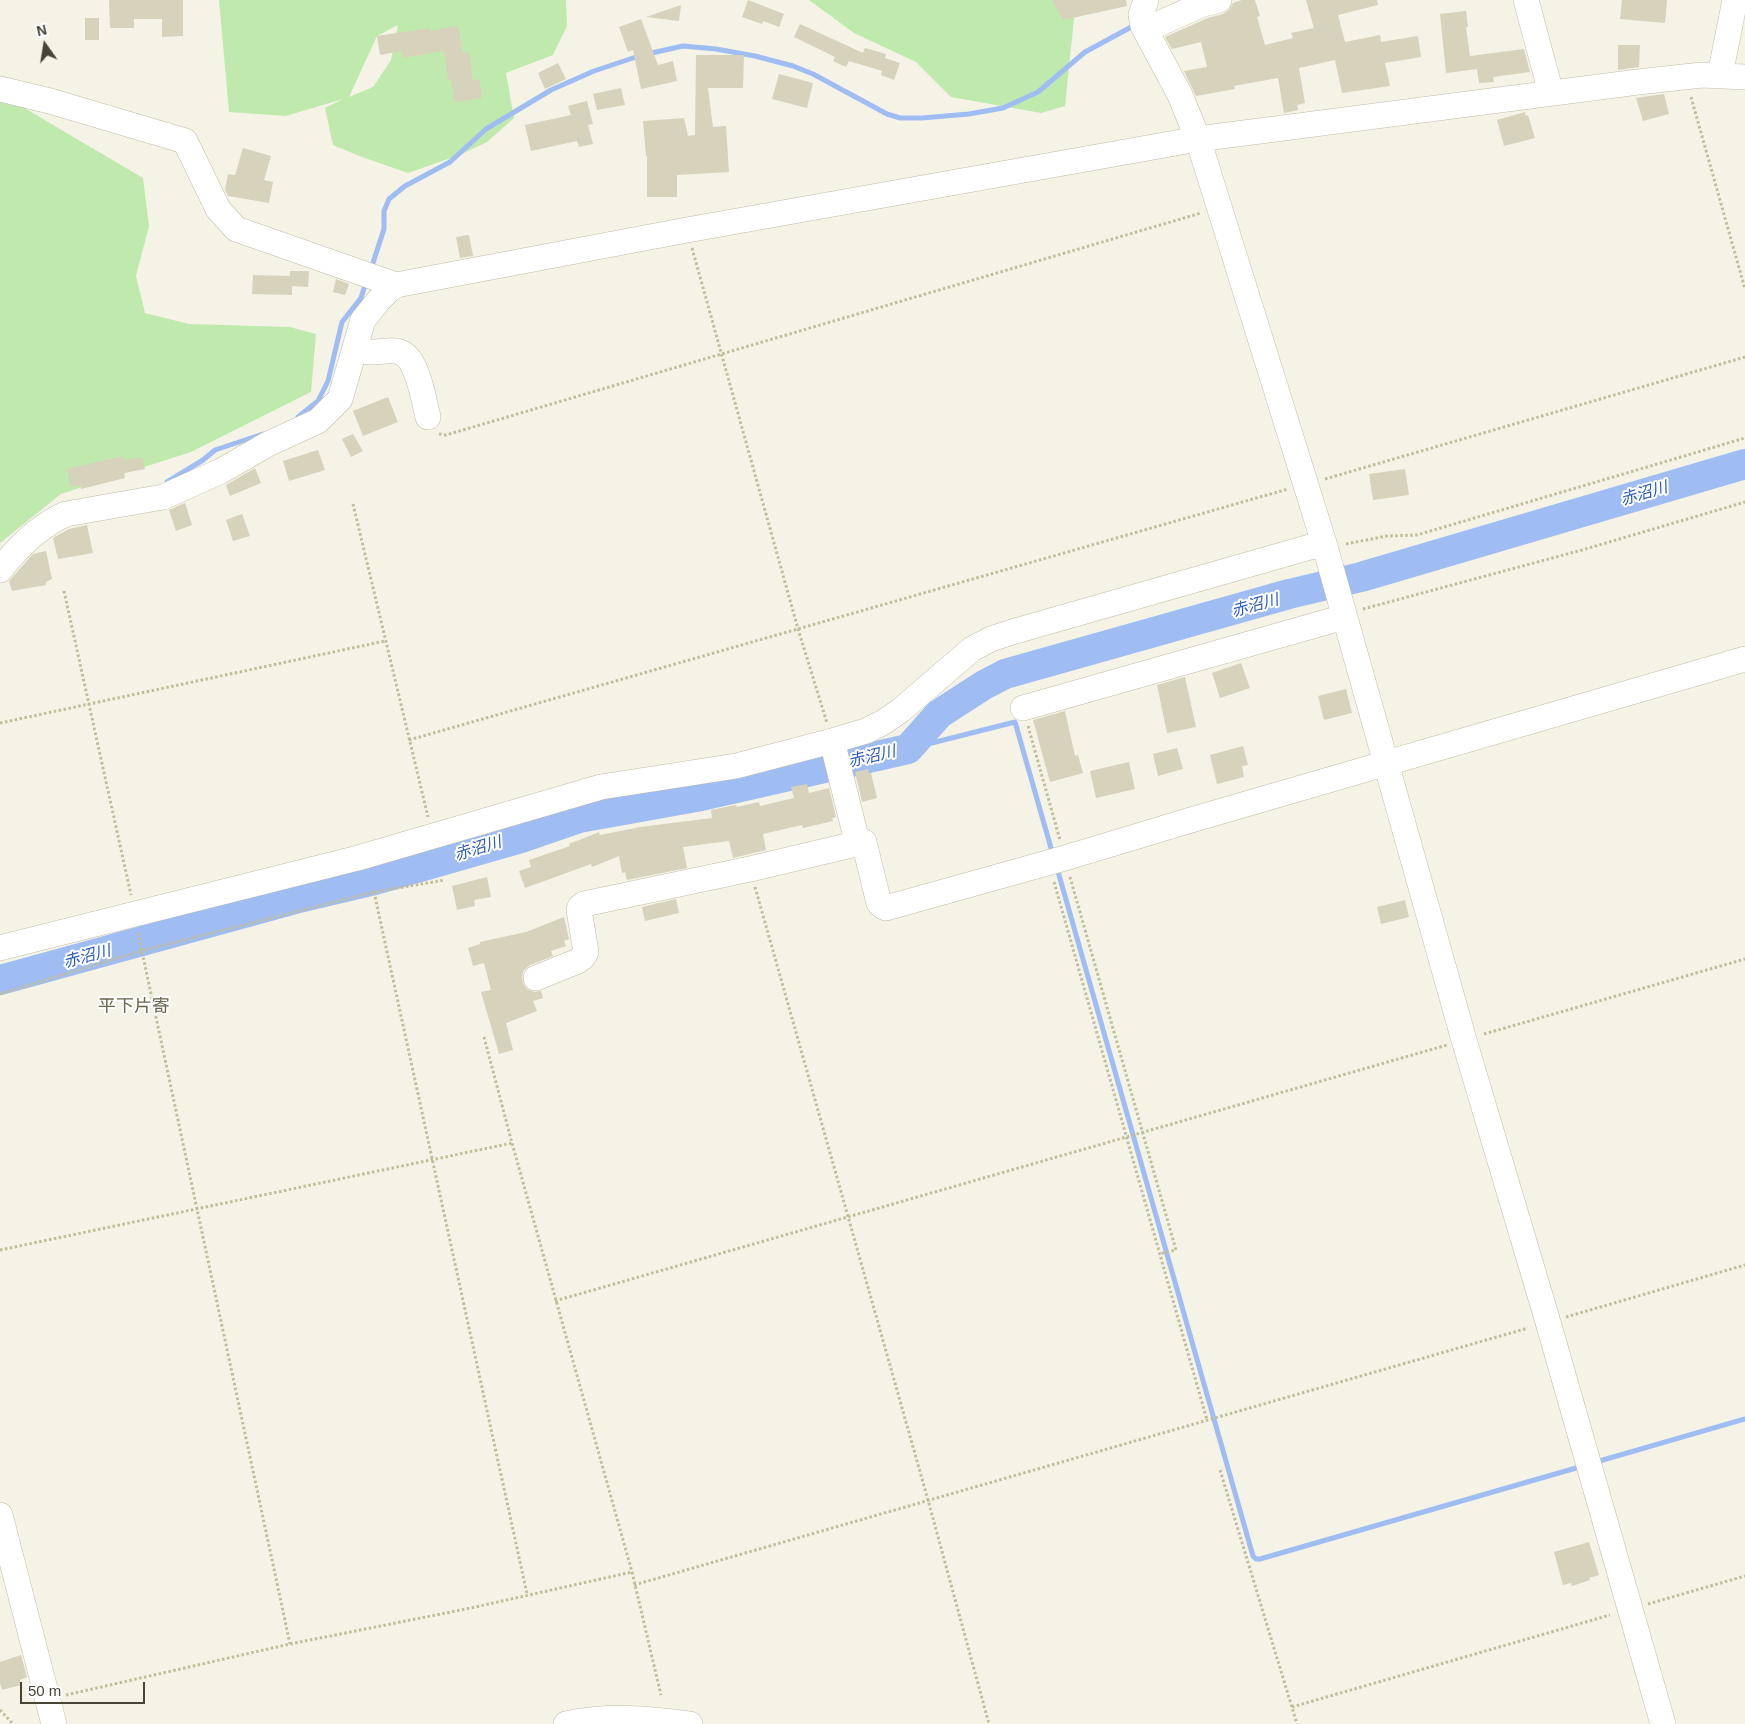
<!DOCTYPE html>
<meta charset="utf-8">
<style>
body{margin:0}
#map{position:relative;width:1745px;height:1724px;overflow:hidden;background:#f4f3e6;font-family:Helvetica,sans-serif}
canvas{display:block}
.north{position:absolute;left:20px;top:20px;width:50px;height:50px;-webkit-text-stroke:4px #fff;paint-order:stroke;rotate:347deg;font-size:14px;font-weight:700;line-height:20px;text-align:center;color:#474435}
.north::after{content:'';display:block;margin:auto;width:18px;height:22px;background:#474435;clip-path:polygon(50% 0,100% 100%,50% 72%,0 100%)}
.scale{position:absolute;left:20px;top:1682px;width:125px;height:22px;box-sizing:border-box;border:2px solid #474435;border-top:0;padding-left:6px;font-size:15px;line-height:18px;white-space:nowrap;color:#474435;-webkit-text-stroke:4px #fff;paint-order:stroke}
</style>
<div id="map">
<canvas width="1745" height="1724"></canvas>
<div class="north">N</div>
<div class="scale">50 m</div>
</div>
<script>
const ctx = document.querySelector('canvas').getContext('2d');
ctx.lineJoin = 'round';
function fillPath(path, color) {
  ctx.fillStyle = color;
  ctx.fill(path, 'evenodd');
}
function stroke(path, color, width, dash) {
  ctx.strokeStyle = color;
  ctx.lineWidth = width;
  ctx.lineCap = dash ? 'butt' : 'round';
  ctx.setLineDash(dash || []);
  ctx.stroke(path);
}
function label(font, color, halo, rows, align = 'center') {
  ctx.font = font + ' Helvetica,"Noto Sans JP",sans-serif';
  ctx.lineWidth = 4;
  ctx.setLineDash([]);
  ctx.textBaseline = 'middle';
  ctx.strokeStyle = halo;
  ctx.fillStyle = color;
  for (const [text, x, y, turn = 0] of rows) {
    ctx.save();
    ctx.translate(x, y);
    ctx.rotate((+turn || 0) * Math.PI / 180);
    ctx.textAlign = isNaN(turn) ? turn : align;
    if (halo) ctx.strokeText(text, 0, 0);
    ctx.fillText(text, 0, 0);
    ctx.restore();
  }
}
fillPath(new Path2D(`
 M219 0H566L567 26 553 55 506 73 514 118 487 142 462 154 408 173 362 157 333 145 325 108 343 99 286 116 229 112ZM398 25 391 60 373 87 349 97 377 36Z
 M809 0H1076L1065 106 1041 113 951 97 916 62 854 33Z
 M0 96 21 106 143 178 149 226 136 276 145 313 189 324 290 327 316 334 311 392 191 452 61 494 0 543Z`), '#c0eaad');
stroke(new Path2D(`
 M647 54 683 46 716 49 755 56 793 66 813 74 887 114 900 118H922L969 114 1003 108 1038 92 1085 52 1135 25
 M371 269 384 229V211L389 199 405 186 450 162 486 129 551 90 594 71 639 56
 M298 417 318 401 328 381 342 322 361 298 366 282
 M167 482 203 460 215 450 263 434
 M908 749 1015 722 1053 855
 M1057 868 1253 1556 1256 1559H1260L1583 1466
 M1596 1462 1745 1419`), '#9fbdf3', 5);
stroke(new Path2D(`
 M0 980 295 899 371 881 521 838 579 818 696 797 908 749 939 714 984 685 1005 674 1289 594 1361 577 1745 464`), '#9fbdf3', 30);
fillPath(new Path2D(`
 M109 0H183V36L162 37V19H134V28H110Z
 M748 0 784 14 779 27 763 21 762 24 742 17Z
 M1052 0H1126L1127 6 1063 20Z
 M1242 0H1255L1260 16 1257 17 1265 45 1293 38 1291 33 1314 28 1306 0H1377L1378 5 1338 15 1345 42 1380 35 1381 42 1418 36 1421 57 1385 63 1390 86 1342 93 1335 60 1299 68 1305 103 1297 105 1298 110 1284 113 1278 78 1234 86 1235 89 1196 96 1184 71 1207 67 1201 42 1172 49 1165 37 1208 18 1223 14 1229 10 1233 3Z
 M1622 0H1667L1665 23 1620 19Z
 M681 5 679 21 646 17Z
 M1466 11 1468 27H1466L1470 56 1524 49 1530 72 1493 77 1494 82 1479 83 1477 69 1446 73 1440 14Z
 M85 18H99V40H85Z
 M641 19 658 65 673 61 677 81 641 89 633 50 628 52 619 27Z
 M800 24 863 53 865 48 886 54 885 58 900 63 894 80 881 75 882 71 849 61 846 67 833 61 835 57 794 37Z
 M458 26 463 53 469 52 473 80 479 79 482 98 455 102 451 80H448L444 51 403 58 402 51 380 55 377 36 430 28V31Z
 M1618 45H1640L1639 67 1618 70Z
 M696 55H744L743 88H708L713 127 726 126 729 172 677 175V197H647V156H646L643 121 684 118 688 136 695 135Z
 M558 63 566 79 545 89 538 73Z
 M779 74 813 83 807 108 772 99Z
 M621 88 625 105 597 110 593 94Z
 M1664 94 1669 114 1643 121 1636 98Z
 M587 101 593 124 588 125 593 144 579 147 577 141 531 151 525 125 571 115 568 106Z
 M1525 112 1526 116 1528 115 1535 138 1504 146 1497 120Z
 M243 148 271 156 264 180 273 182 269 203 228 196 225 190 228 174 235 175Z
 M469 235 473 256 460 258 456 237Z
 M290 271H309L308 287 292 286V295L252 294 253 275 290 276Z
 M336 279 349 284 345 295 333 292Z
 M388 397 398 422 363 436 353 411Z
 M353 434 363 451 351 457 342 439Z
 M318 450 325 470 289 481 283 461Z
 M123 456 124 460 142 457 145 469 124 473 125 478 81 489V485L71 487 67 469Z
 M255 468 261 483 230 496 226 485Z
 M1405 469 1409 495 1373 500 1369 474Z
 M185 503 192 525 176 531 169 510Z
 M242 514 250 536 233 541 226 520Z
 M87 525 93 553 58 559 53 538 69 529Z
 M46 551 52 579 46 582V585L12 591 9 581 33 554Z
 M1241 663 1250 688 1220 698 1212 673Z
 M1185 677 1196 727 1167 733 1157 685Z
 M1346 689 1352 713 1324 720 1318 696Z
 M1065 711 1075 756 1078 755 1083 773 1050 782 1033 720Z
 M1243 746 1248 765 1242 766 1244 777 1217 784 1210 755Z
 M1177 748 1183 769 1158 776 1153 754Z
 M1129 762 1135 789 1096 798 1090 771Z
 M868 769 869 773H871L877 798 862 802 855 772Z
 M807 784 809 793 829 788 836 817 832 818 833 821 803 828 802 825 763 834 766 850 733 858 729 841 683 847 687 868 627 880 625 872 622 873 619 856 592 867 591 864 525 888 519 871 531 867 529 860 570 846 569 844 599 832 600 835 640 827 712 818 711 810 736 805 737 807 759 802 760 806 794 798 791 787Z
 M487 877 491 897 474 900 475 906 457 910 452 886Z
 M676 899 679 913 645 921 642 907Z
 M1405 900 1409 917 1381 924 1377 907Z
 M564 917 569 939 564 941 566 946 551 951 553 956 530 965 524 970 522 976 523 983 527 989 534 992 541 991 543 998 533 1001 537 1011 506 1023 513 1050 499 1054 481 992 491 990 484 963 473 966 468 948 480 944V942L526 932Z
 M1589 1542 1599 1575 1589 1578 1590 1580 1572 1586 1571 1583 1563 1585 1554 1552Z
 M21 1655 27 1677 20 1680 21 1685 2 1690 0 1683V1662Z`), '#d6d2bb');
const minor = new Path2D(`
 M1146 0 1141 15 1143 26 1180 95 1198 139 1324 543 1464 1040 1548 1322 1663 1724
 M1526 0 1551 93
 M1145 30 1203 4 1219 0
 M1720 75 1735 0
 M0 89 50 101 185 141 218 209 236 229 396 285 687 230 1198 139 1638 82 1702 75 1745 77
 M355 349C360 350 365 352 370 352 380 353 392 348 402 353 418 361 424 401 428 417
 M0 570C17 548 39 526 66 514L163 497 221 471 268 444 318 421 340 399 363 320 379 300 389 290 396 285
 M1023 708 1344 617
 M832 741 856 837 864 842 879 903 882 906 886 908 1065 858 1191 820 1745 659
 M0 948 358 858 601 787 736 766 832 741 866 731 882 723 901 710 972 649 991 639 1012 632 1324 543
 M536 978 578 961 583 957 586 952 579 910 580 907 584 904 750 869 864 842
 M0 1515 54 1724
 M566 1724C607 1715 648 1718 690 1724`);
stroke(minor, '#c0bda8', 26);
stroke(new Path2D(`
 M1691 97 1745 289
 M692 248 798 629 827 723
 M439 434 446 435 1201 213
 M1325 479 1745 357
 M353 504 428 817
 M1346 544 1387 536 1417 535 1745 438
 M64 591 131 895
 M1363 609 1582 550 1745 502
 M0 723 385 641
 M1028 726 1060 840
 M409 740 1288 489
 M1070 877 1176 1250 1159 1254
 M1054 882 1207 1420
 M755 887 928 1500 989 1724
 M374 892 527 1594
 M138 933 290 1644
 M0 994 141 951 374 892 445 880
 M1484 1034 1745 959
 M484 1037 512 1143 632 1572 661 1695
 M0 1250 512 1143
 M555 1301 1447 1045
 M1566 1317 1745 1265
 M1220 1470 1297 1724
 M634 1585 1528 1328
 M1648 1604 1745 1576
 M66 1695 290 1644 471 1608 632 1572
 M1292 1707 1610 1615
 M0 1710 13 1724`), '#c2bd99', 3, [2.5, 2.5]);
stroke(minor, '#fff', 25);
label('italic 16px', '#295ab8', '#fff', [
 ["赤沼川",1644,494,-16],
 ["赤沼川",1255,606,-15],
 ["赤沼川",872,757,-13],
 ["赤沼川",478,849,-17],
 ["赤沼川",87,957,-15]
]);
label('18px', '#6a654c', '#fff', [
 ["平下片寄",134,1007]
]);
</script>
